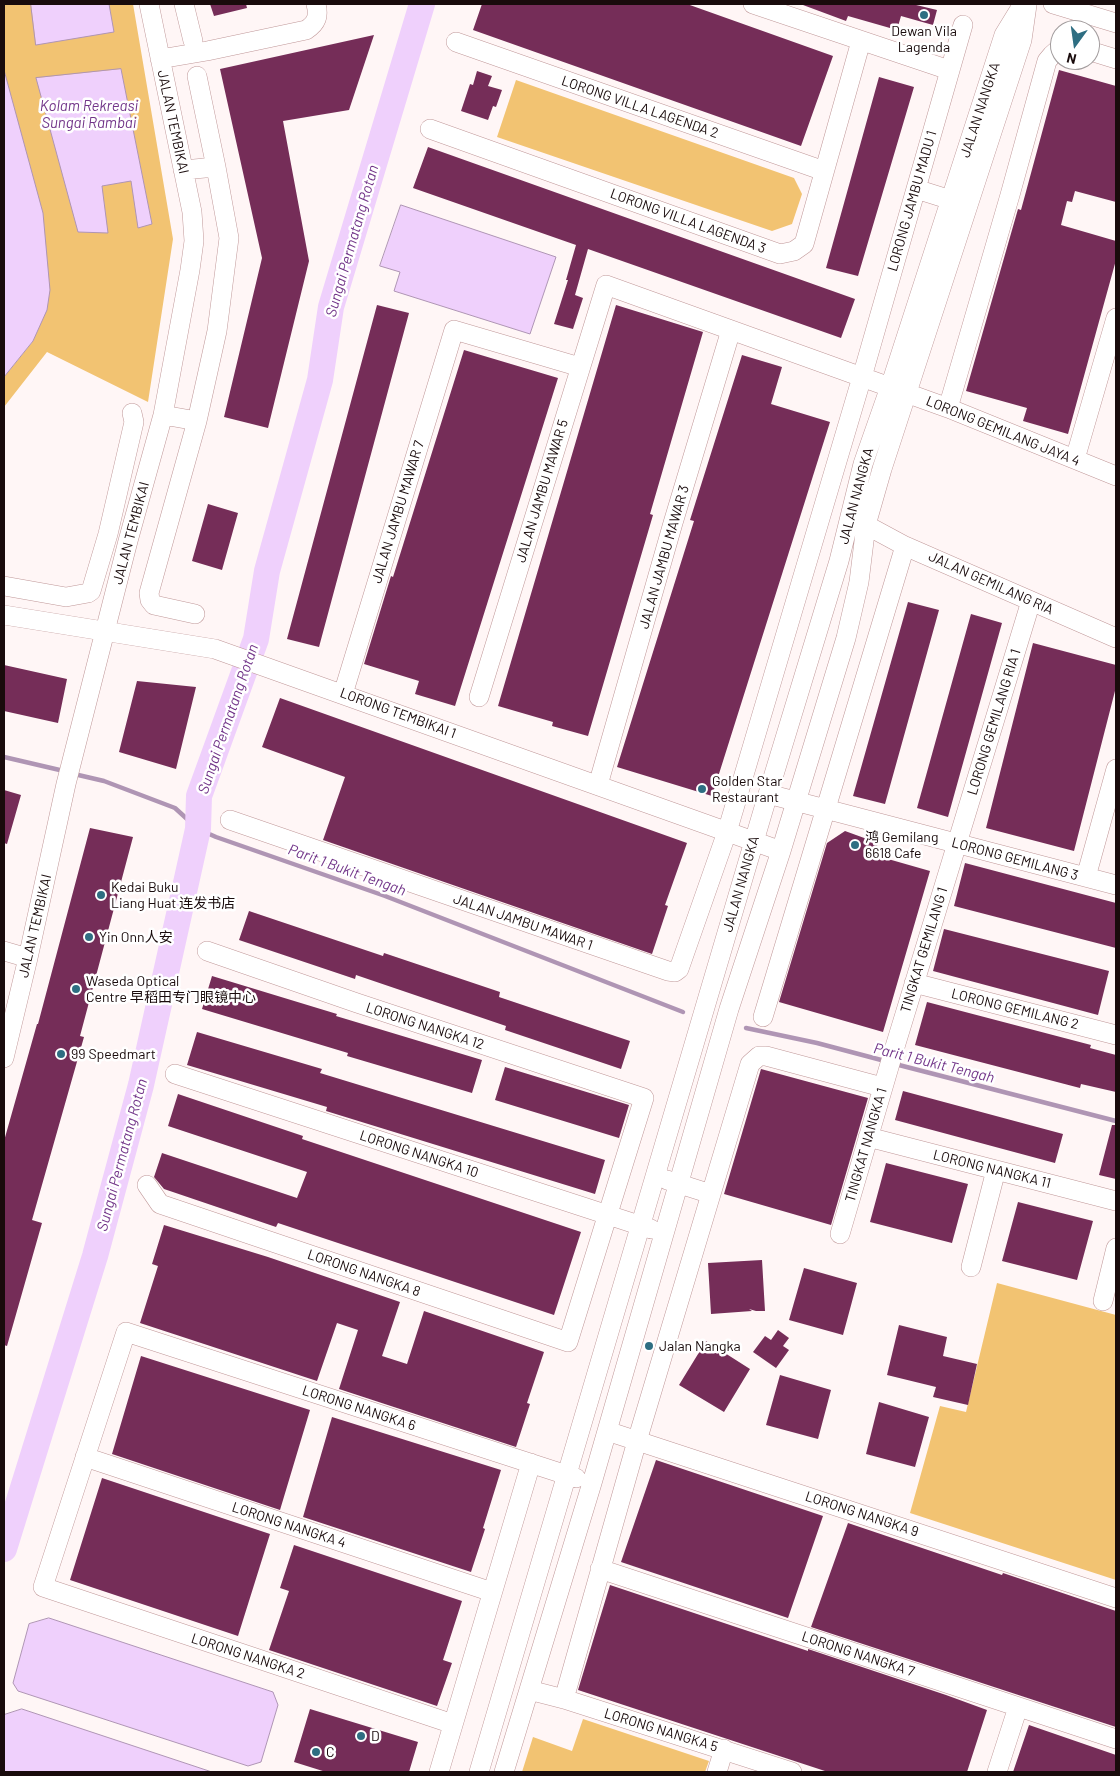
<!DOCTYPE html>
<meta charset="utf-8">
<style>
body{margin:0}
#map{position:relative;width:1120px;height:1776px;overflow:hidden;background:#fff6f6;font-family:Barlow,sans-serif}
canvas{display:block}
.frame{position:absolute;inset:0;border:5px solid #190b0c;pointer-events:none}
.north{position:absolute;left:1050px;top:20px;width:50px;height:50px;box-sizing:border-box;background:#fff;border:1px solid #a39d9e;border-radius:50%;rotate:194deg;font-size:14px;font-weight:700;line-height:20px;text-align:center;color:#190b0c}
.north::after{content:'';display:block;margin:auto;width:18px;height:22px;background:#2e6e82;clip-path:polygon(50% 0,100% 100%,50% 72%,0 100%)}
</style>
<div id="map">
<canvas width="1120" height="1776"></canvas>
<div class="frame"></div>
<div class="north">N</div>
</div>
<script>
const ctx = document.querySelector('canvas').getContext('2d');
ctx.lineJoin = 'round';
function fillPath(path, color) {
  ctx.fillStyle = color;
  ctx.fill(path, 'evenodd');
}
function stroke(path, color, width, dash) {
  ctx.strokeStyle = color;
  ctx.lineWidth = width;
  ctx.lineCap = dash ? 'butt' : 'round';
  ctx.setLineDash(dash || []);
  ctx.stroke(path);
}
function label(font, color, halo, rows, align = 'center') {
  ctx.font = font + ' Barlow,"Noto Sans SC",sans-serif';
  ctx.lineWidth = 5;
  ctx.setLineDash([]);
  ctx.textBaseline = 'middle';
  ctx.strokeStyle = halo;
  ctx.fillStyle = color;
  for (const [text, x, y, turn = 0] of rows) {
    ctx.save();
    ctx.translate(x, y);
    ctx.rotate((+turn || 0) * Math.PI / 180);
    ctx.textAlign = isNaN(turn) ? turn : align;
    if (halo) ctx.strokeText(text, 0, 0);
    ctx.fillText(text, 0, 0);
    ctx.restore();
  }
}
fillPath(new Path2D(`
 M4 4H133L173 239 148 402 47 352 4 407V377L33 341 9 91 4 70Z
 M516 80 794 178 802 194 792 224 772 231 497 137Z
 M997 1283 1116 1315V1580L910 1513 940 1406 966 1412Z
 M583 1719 709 1761 705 1772H522L533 1737 572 1751Z`), '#f2c372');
const water = new Path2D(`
 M31 4H109L114 32 36 45Z
 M121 69 152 224 138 228 131 181 102 186 108 233 78 232 36 78Z
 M4 70 43 213 50 290 47 310 33 341 4 377Z
 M401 205 556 257 530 334 394 291 400 272 380 266Z
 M49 1618 273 1692 278 1705 261 1762 248 1766 18 1691 13 1683 29 1624Z
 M22 1709 212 1772H4V1715Z`);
fillPath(water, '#efd0fc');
stroke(water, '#af95b4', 1);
stroke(new Path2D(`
 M4 757 64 771
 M74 774 104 781 175 808 198 829 216 837 385 896 683 1012
 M746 1028 817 1043 885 1061
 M895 1064 1116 1121`), '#af95b4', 4.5);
stroke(new Path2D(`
 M4 1549 95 1256 141 1085 198 829 199 796 256 639 267 571 320 380 331 307 422 4`), '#efd0fc', 26);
fillPath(new Path2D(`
 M210 4H246L247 8 214 16Z
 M482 4H687L833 56 801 146 473 30Z
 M803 4H912L937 10 933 25 901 16 897 30 848 16 846 21 803 5Z
 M374 35 349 110 283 121 309 261 268 428 224 417 262 258 220 69Z
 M1059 70 1116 86V202L1075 191 1072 202 1067 201 1061 225 1116 241V260L1068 434 1023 421 1027 408 966 391 1018 209 1021 210Z
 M477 71 492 76 488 86 502 90 496 107 493 106 488 120 461 111 470 84 473 85Z
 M879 77 914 87 858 276 826 268Z
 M428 147 855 299 841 338 588 249 575 295 583 298 573 329 554 324 568 280H566L576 245 413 188Z
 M377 305 409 313 319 647 287 639Z
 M616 305 703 332 650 514 653 515 588 736 552 726 553 722 498 706Z
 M464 350 558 378 455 706 415 694 419 681 364 664 391 576 393 577Z
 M742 355 782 367 771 404 830 422 712 796 617 767 694 521 690 520Z
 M208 504 238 513 222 570 192 561Z
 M908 602 939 610 885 804 853 796Z
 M971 614 1002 623 948 817 917 808Z
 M1033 643 1116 665V687L1074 851 986 828Z
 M4 665 67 679 58 723 4 711Z
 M137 681 196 687 176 769 119 752Z
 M280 698 687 843 665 905 668 906 652 954 323 840 345 777 262 747Z
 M4 790 21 795 7 844 4 843Z
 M90 828 133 837 80 1036 84 1037 32 1220 42 1223 7 1346 4 1345V1141L37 1024H38Z
 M845 831 878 843 874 855 930 871 883 1032 779 1002 827 843Z
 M965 863 1116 903V948L954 906Z
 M249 911 383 956 384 953 500 992 499 997 630 1041 621 1069 505 1030 506 1026 356 975 355 979 239 940Z
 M944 929 1109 971 1098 1015 933 971Z
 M212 976 337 1014 336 1016 482 1060 472 1093 347 1056 348 1053 202 1009Z
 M927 1002 1091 1045 1090 1048 1116 1055V1092L1081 1084 1080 1088 915 1045Z
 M197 1032 322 1069 320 1073 605 1160 595 1194 326 1111 327 1107 187 1065Z
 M505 1067 629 1105 619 1138 495 1100Z
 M761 1069 868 1098 831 1225 724 1194Z
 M903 1091 1063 1134 1055 1163 895 1120Z
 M178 1094 303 1136 302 1139 581 1232 554 1315 278 1223 276 1227 164 1189 154 1177 162 1153 297 1198 307 1172 168 1126Z
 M1112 1125H1116V1179L1099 1175Z
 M886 1163 968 1184 952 1243 870 1222Z
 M1018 1202 1093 1221 1077 1280 1002 1261Z
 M164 1225 268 1257 400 1302 382 1356 407 1364 424 1311 544 1352 527 1403 530 1404 516 1447 339 1389 358 1330 337 1323 317 1381 140 1323 158 1266 152 1264Z
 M762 1260 765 1311H756L749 1309 752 1311 711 1314 708 1263Z
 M804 1268 857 1283 843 1335 789 1320Z
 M899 1325 947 1337 943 1356 977 1364 968 1405 933 1397 936 1387 887 1375Z
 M778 1330 789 1338 783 1346 789 1350 776 1368 753 1352 765 1336 771 1340Z
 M706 1341 750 1369 724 1412 679 1385Z
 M141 1356 310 1410 280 1510 112 1454Z
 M780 1375 831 1390 818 1439 766 1425Z
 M879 1402 929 1417 915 1467 866 1454Z
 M332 1417 501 1470 483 1528 485 1529 471 1572 303 1517Z
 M656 1460 823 1516 788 1618 621 1562Z
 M102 1478 270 1534 238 1636 70 1580Z
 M848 1523 1002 1575 1003 1573 1116 1611V1727L811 1627Z
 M294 1545 462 1601 443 1660 452 1663 437 1706 269 1650 289 1591 280 1588Z
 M610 1585 808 1651V1649L946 1695 987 1710 967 1772H828L578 1690Z
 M310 1709 418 1742 409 1772H326L294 1762Z
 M1029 1725 1116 1755V1772H1013Z`), '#752d58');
const minor = new Path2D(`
 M184 4 193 41
 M753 4 949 70
 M1053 4 1116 23
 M456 42 824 171
 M1090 51 1116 59
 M160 59 207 51 306 30C317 23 319 16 316 4
 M197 76 216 167
 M430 129 780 254 794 251 804 244 861 41
 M183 170 216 167 229 238 217 331 197 421 149 593 150 600 154 605 195 614
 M916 189 951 200
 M948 408 1010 195 1047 61 1052 55 1060 48
 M163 415 197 421
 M1075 459 1116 318
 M866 525 905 546 1116 638
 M4 586 66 597 88 593 91 591 108 534 134 422 132 413
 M4 615 215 649 781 851
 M343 694 454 330 580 367
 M479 697 606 285 948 408 1116 476
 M598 785 673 523 731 330
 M768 794 1116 885
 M230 820 668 971 675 972 679 969 727 832 862 377 963 25
 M1086 877 1116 769
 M4 951 28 958
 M914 983 1116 1035
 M763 1017 905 546
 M4 1058 28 958 66 784 128 541 163 415 190 270 194 241 192 212 149 4
 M175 1074 651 1229
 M868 1137 1116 1201
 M667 1180 711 1194
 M147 1185 160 1204 568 1342 644 1098 357 1003 207 951
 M840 1234 894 1050 1031 601
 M971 1267 996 1170
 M1103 1301 1116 1248
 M607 1431 1116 1598
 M85 1457 492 1592
 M600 1569 1116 1739
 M529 1690 564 1699 792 1772
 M564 1699 637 1441 750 1064 759 1056H766L882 1087
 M453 1724 43 1587 126 1332 576 1478
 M439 1772 531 1463
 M479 1772 768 794 839 561 863 464 890 387 1004 35 1023 4
 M504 1772 592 1483 729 1009 781 851 846 638 859 582 866 525 882 469 1022 40 1027 5
 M717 1772 724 1749
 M997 1772 1018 1707`);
stroke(minor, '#c09899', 20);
stroke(minor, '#fff', 19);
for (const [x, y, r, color] of [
 [924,15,5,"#2e6e82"],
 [702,789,5,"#2e6e82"],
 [855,845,5,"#2e6e82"],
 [101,895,5,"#2e6e82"],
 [89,937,5,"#2e6e82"],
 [76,989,5,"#2e6e82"],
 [61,1054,5,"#2e6e82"],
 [649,1346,5,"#2e6e82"],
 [361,1736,5,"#2e6e82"],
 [316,1752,5,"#2e6e82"]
]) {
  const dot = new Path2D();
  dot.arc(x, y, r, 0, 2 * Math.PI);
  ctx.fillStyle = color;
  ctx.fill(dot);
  stroke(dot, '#fff', 2);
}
label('14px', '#190b0c', '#fff', [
 ["Dewan Vila",924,31,"center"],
 ["Lagenda",924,47,"center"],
 ["Golden Star",712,781],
 ["Restaurant",712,797],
 ["鸿 Gemilang",865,837],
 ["6618 Cafe",865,853],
 ["Kedai Buku",111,887],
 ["Liang Huat 连发书店",111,903],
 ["Yin Onn人安",99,937],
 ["Waseda Optical",86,981],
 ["Centre 早稻田专门眼镜中心",86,997],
 ["99 Speedmart",71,1054],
 ["Jalan Nangka",659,1346],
 ["D",371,1736],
 ["C",326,1752]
], 'left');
label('14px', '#190b0c', '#fff', [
 ["LORONG VILLA LAGENDA 2",640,107,19],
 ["JALAN NANGKA",980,110,-72],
 ["JALAN TEMBIKAI",173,122,78],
 ["LORONG JAMBU MADU 1",912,201,-74],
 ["LORONG VILLA LAGENDA 3",688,221,20],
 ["LORONG GEMILANG JAYA 4",1003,431,22],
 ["JALAN JAMBU MAWAR 5",542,491,-73],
 ["JALAN NANGKA",856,496,-75],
 ["JALAN JAMBU MAWAR 7",398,512,-73],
 ["JALAN TEMBIKAI",131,533,-75],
 ["JALAN JAMBU MAWAR 3",664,557,-74],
 ["JALAN GEMILANG RIA",991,583,24],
 ["LORONG TEMBIKAI 1",398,713,20],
 ["LORONG GEMILANG RIA 1",994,722,-73],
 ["LORONG GEMILANG 3",1015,859,15],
 ["JALAN NANGKA",741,884,-74],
 ["JALAN JAMBU MAWAR 1",523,922,19],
 ["JALAN TEMBIKAI",35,926,-77],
 ["TINGKAT GEMILANG 1",924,950,-73],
 ["LORONG GEMILANG 2",1015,1009,14],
 ["LORONG NANGKA 12",425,1026,18],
 ["TINGKAT NANGKA 1",866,1145,-74],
 ["LORONG NANGKA 10",419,1154,18],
 ["LORONG NANGKA 11",992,1169,14],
 ["LORONG NANGKA 8",364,1273,19],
 ["LORONG NANGKA 6",359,1408,18],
 ["LORONG NANGKA 9",862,1514,18],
 ["LORONG NANGKA 4",289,1525,18],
 ["LORONG NANGKA 7",858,1654,18],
 ["LORONG NANGKA 2",248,1656,18],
 ["LORONG NANGKA 5",661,1730,17]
]);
label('italic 15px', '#723589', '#fff', [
 ["Kolam Rekreasi",89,106],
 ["Sungai Rambai",89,123],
 ["Sungai Permatang Rotan",352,241,-74],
 ["Sungai Permatang Rotan",228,719,-71],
 ["Parit 1 Bukit Tengah",347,870,20],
 ["Parit 1 Bukit Tengah",934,1063,14],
 ["Sungai Permatang Rotan",122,1155,-75]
]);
</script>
